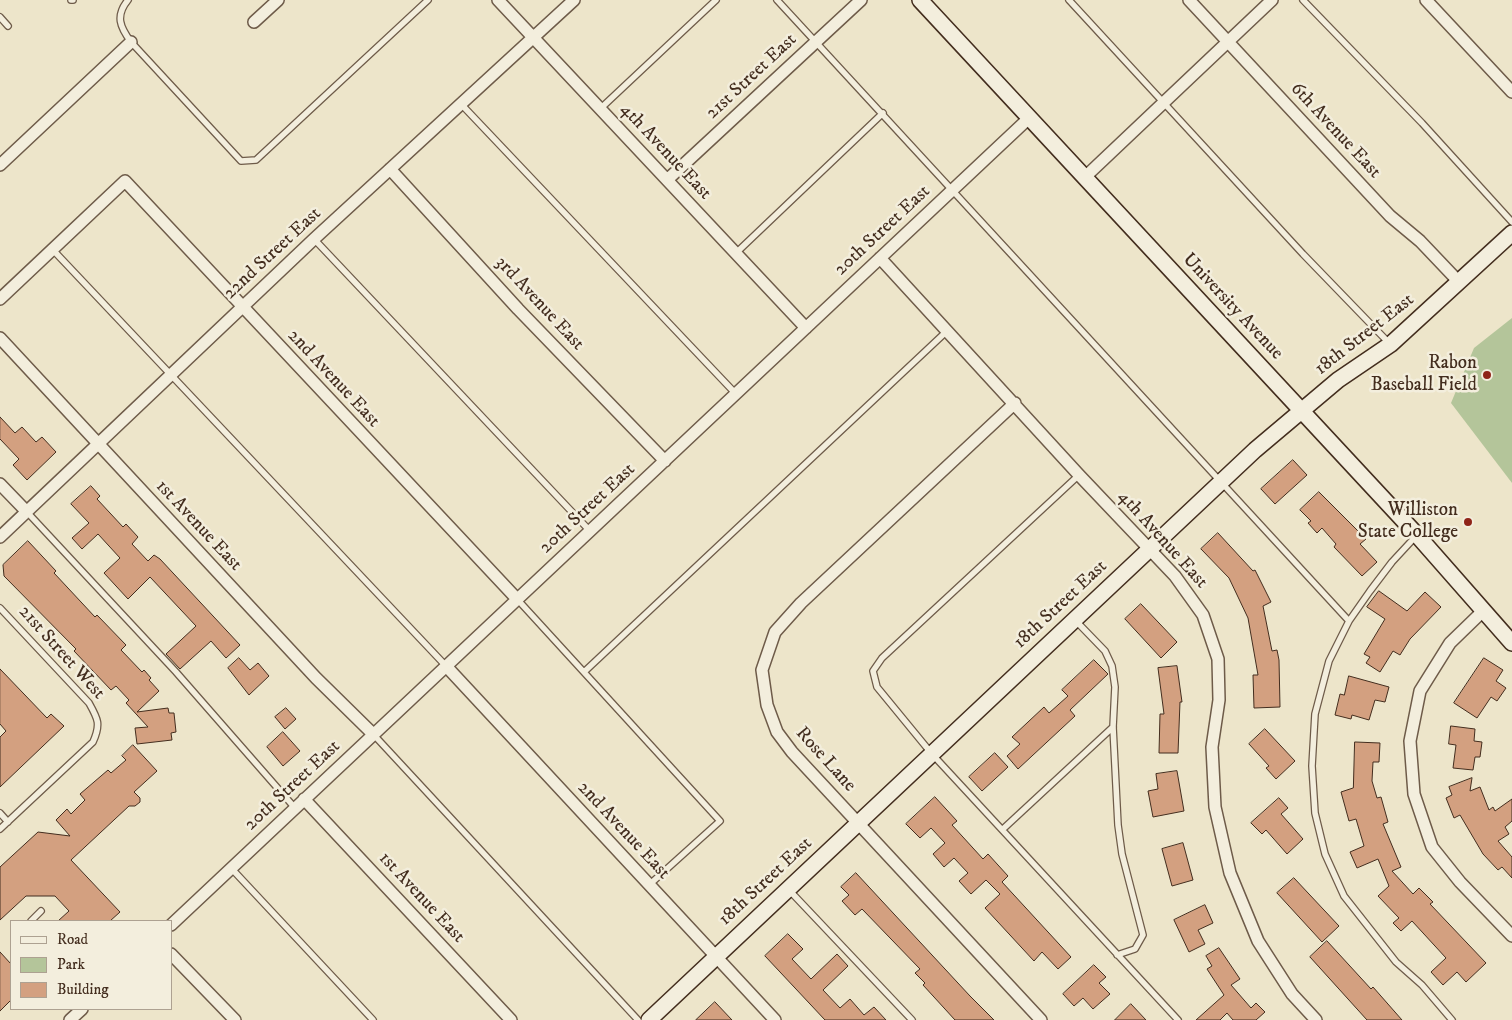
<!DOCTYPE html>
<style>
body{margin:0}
#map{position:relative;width:1512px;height:1020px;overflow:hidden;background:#ede5ca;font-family:"IM FELL DW Pica",serif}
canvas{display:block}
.legend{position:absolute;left:10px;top:920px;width:162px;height:90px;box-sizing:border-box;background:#f3eedd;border:1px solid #ada191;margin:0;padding:6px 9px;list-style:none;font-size:15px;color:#432d1e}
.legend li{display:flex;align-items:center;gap:10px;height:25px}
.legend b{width:25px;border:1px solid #ada191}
</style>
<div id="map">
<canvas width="1512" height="1020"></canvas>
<ul class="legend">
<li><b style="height:6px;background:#f3eedd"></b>Road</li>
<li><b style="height:14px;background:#b4c59a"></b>Park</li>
<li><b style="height:14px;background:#d3a080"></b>Building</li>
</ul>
</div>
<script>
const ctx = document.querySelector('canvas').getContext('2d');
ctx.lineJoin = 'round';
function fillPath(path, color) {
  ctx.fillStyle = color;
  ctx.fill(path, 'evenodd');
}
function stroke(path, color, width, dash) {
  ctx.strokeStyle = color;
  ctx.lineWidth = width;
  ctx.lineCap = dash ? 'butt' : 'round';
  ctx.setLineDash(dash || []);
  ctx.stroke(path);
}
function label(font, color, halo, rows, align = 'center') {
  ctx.font = font + ' "IM FELL DW Pica",serif';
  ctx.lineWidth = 5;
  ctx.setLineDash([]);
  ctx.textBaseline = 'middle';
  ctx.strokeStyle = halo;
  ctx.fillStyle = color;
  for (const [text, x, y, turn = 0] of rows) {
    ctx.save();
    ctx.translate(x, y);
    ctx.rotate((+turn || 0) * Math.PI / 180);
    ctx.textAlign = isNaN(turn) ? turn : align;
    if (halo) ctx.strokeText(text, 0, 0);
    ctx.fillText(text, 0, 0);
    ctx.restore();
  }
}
fillPath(new Path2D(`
 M1512 318V483L1451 403 1474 348Z`), '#b4c59a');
const building = new Path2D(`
 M0 417 15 433 22 427 36 442 42 437 56 452 27 480 13 465 19 459 0 439Z
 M1293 460 1307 475 1275 504 1261 489Z
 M91 486 100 496 97 499 123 527 126 524 138 537 132 544 148 561 154 555 160 559 240 645 226 658 211 641 180 669 166 654 196 626 150 577 128 599 104 573 120 558 98 534 82 549 72 538 89 523 71 504Z
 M1319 492 1366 539 1360 544 1377 562 1362 576 1334 547 1336 544 1322 528 1317 533 1308 523 1311 521 1300 510Z
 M1218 533 1253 571 1255 570 1271 602 1263 606 1272 651 1277 650 1279 660 1280 707 1254 708 1253 675H1258L1248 618 1229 578 1201 549Z
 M28 541 56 571 54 573 95 617 97 615 126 645 121 650 142 672 144 670 151 678 149 680 159 691 137 712 168 708 169 713H174L176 732 171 733 172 740 137 744 135 728 148 727 126 703 129 700 116 686 111 690 74 651 76 649 4 576 3 565Z
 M1379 591 1407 611 1425 592 1441 607 1410 639 1400 655 1393 651 1380 672 1366 663 1370 657 1364 654 1385 619 1367 607Z
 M1141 604 1177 642 1161 658 1125 619Z
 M239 658 250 670 258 663 269 676 249 695 228 668Z
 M1484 658 1503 670 1496 681 1506 688 1497 701 1491 697 1477 718 1454 703Z
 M1094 660 1108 674 1070 710 1075 716 1018 769 1007 756 1020 744 1012 737 1044 707 1049 713 1068 696 1062 690Z
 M1177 666 1182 702H1180L1178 753H1159L1160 714H1164L1158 668Z
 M0 669 47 718 51 714 64 726 0 787V737L6 731 0 724Z
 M1349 676 1389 687 1385 702 1375 700 1369 720 1352 715 1351 719 1335 715 1340 694 1344 695Z
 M286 708 296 719 285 729 275 717Z
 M1451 726 1475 729 1474 741 1482 742 1480 757H1475L1473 770 1453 768 1456 745 1449 744Z
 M1265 729 1295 761 1276 779 1266 768 1269 766 1249 744Z
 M283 732 300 751 283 766 267 747Z
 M1355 742 1380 743 1379 762H1373L1372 781 1377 798 1381 797 1388 822 1383 824 1401 867 1392 871 1413 894 1419 888 1433 902 1430 904 1486 963 1466 982 1457 972 1443 985 1431 972 1446 958 1412 921 1401 931 1393 923 1399 918 1378 896 1389 886 1378 859 1357 868 1350 852 1364 846 1356 819 1349 821 1341 792 1353 788Z
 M133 745 157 771 134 792 140 798V802L135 806H129L71 860 120 912 110 921H58L69 911 55 896H26L0 920V867L38 832 70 836 56 820 67 809 71 814 85 800 80 794 108 770 111 773 126 760 122 756Z
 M995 753 1008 767 982 791 969 777Z
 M1177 771 1184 811 1153 817 1148 791 1158 789 1156 774Z
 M1472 778 1470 791 1480 787 1489 810 1493 807 1495 811 1512 799V821L1505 827 1509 834 1498 841 1512 857V878L1502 867 1498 870 1483 854 1460 815 1454 818 1446 798 1452 795 1449 787Z
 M935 797 957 821 952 825 983 859 988 854 1008 876 1002 882 1071 957 1058 969 1042 952 1034 961 985 908 1000 894 986 880 971 894 959 881 968 873 954 858 944 867 933 854 945 843 931 828 920 838 906 824Z
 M1279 798 1288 808 1281 814 1303 839 1287 854 1266 830 1262 834 1251 823Z
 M1183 843 1193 880 1172 886 1162 849Z
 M856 873 970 996 994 1020H955L923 985 925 983 915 973 920 969 862 909 855 915 842 901 849 895 841 887Z
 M1294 878 1339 926 1322 942 1277 893Z
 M1205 905 1213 923 1198 930 1205 944 1189 952 1174 920Z
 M788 934 803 949 792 959 811 979 837 954 848 966 823 990 840 1008 850 999 864 1015 874 1007 886 1020H825L765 956Z
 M1327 941 1371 989 1373 987 1402 1020H1367L1310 957Z
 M1219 948 1240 979 1231 985 1251 1008 1256 1003 1265 1012 1256 1020H1233L1227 1013 1220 1020H1196L1224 995 1207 969 1212 966 1206 956Z
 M0 952 11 964V1000L0 1011Z
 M1094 965 1106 977 1099 983 1110 994 1093 1009 1083 998 1074 1006 1063 994Z
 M715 1002 732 1020H696Z
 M1131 1004 1146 1020H1115Z`);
fillPath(building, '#d3a080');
stroke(building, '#432d1e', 1);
const lane = new Path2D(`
 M71 0H73
 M128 0C115 16 120 27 131 42L241 161 256 160 428 0
 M777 0 1349 621
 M1069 0 1303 254 1390 344
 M1303 0 1422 123 1512 222
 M0 17 8 26
 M461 104 736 394
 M600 109 716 0
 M314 239 590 531
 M53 250 446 666
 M736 253 883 113
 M1079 475 882 658 873 671 877 687 932 754 1178 1020
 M27 512 176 672 295 808
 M1417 535 1392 562 1370 591 1349 621 1329 661 1315 714 1312 766 1315 813 1325 854 1344 896 1396 962 1422 985 1452 1020
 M517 599 720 821 649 885
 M0 608 89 703C98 719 101 724 93 742L0 829
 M1075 620 1105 651 1112 666 1115 687 1113 727 1118 825 1122 854 1143 935 1135 949 1117 955
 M584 672 947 331
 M373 734 638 1020
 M0 813 8 822
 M1003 829 1113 727
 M231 868 373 1020
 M789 890 912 1020
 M31 921 41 911`);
const street = new Path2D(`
 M498 0 806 328
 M1189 0 1390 216 1420 241 1459 282
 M1426 0 1512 92
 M254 22 278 0
 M0 165 131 42
 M390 169 518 309 665 461
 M1084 178 1272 0
 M667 180 861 0
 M880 258 1079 475 1175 576 1203 615 1218 659 1219 700 1212 747 1215 807 1230 873 1258 941 1292 994 1316 1020
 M0 299 125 181 517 599
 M0 338 316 678 373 734
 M1015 403 801 603 775 632 762 670 767 705 777 732 792 752 1041 1020
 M0 484 27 512
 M0 537 314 239 574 0
 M1483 611 1450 643 1420 691 1410 741 1414 794 1432 847 1460 882 1512 936
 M446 666 775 1020
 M304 799 511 1020
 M171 925 1029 118
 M171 954 235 1020
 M70 1020 82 1009`);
const secondary = new Path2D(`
 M920 0 1417 535 1512 643
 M649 1020 1255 450 1338 380 1391 344 1512 233`);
stroke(lane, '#6e5b49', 8);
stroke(street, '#6e5b49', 14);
stroke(secondary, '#432d1e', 18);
stroke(lane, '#f3eedd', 5.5);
stroke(street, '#f3eedd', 11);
stroke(secondary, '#f3eedd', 15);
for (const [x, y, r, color] of [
 [1487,375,5,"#8f2418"],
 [1468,522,5,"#8f2418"]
]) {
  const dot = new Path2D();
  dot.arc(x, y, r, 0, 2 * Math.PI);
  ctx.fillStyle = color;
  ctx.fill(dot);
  stroke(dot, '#f3eedd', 2);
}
label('19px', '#432d1e', '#f3eedd', [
 ["21st Street East",752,77,-43],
 ["6th Avenue East",1335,131,47],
 ["4th Avenue East",665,152,47],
 ["20th Street East",883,231,-43],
 ["22nd Street East",273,254,-43],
 ["3rd Avenue East",539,304,47],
 ["University Avenue",1232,307,47],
 ["18th Street East",1365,335,-38],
 ["2nd Avenue East",333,379,47],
 ["20th Street East",588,509,-43],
 ["1st Avenue East",198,526,47],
 ["4th Avenue East",1162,540,48],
 ["18th Street East",1061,605,-43],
 ["21st Street West",61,653,48],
 ["Rose Lane",825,760,48],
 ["20th Street East",293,786,-43],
 ["2nd Avenue East",623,831,47],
 ["18th Street East",766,882,-43],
 ["1st Avenue East",421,898,47]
]);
label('19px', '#432d1e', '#f3eedd', [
 ["Rabon",1477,364],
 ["Baseball Field",1477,386],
 ["Williston",1458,511],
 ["State College",1458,533]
], 'right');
</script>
